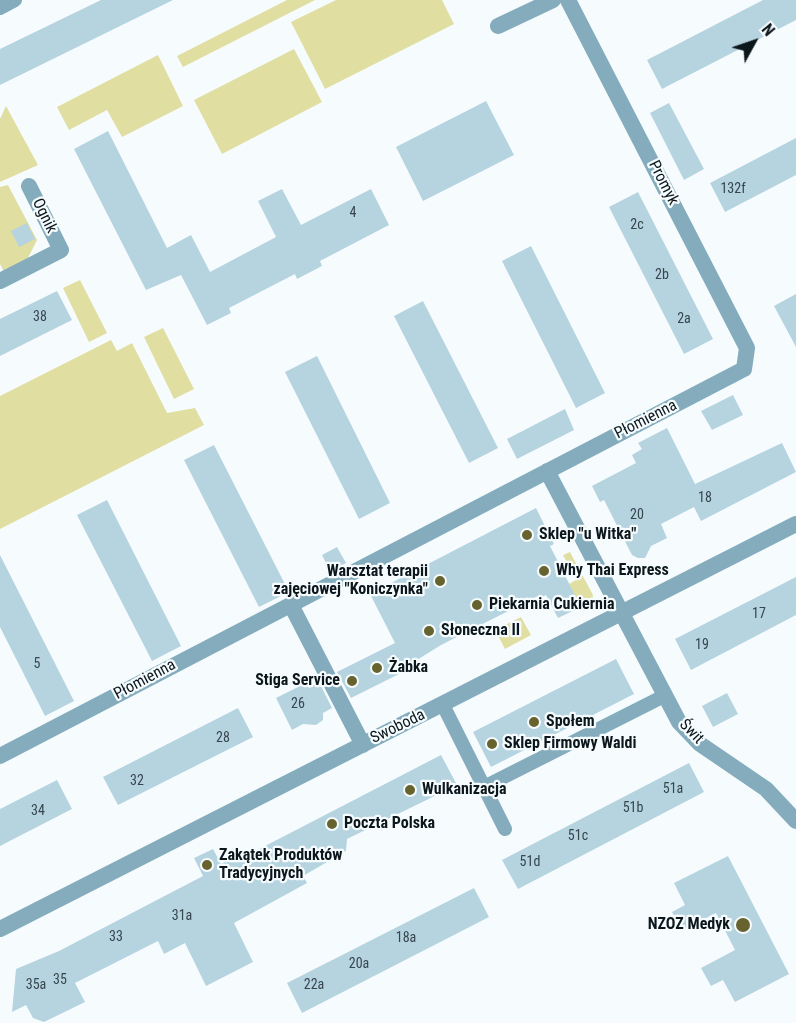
<!DOCTYPE html>
<meta charset="utf-8">
<style>
body{margin:0}
#map{position:relative;width:796px;height:1023px;overflow:hidden;background:#f6fcfe;font-family:"Roboto Condensed",sans-serif}
canvas{display:block}
.north{position:absolute;left:724px;top:12px;width:60px;height:60px;-webkit-text-stroke:4px #f6fcfe;paint-order:stroke;rotate:50deg;font-size:16px;font-weight:700;line-height:24px;text-align:center;color:#0c171c}
.north::after{content:'';display:block;margin:auto;width:21px;height:27px;background:#0c171c;clip-path:polygon(50% 0,100% 100%,50% 72%,0 100%)}
</style>
<div id="map">
<canvas width="796" height="1023"></canvas>
<div class="north">N</div>
</div>
<script>
const ctx = document.querySelector('canvas').getContext('2d');
ctx.lineJoin = 'round';
function fillPath(path, color) {
  ctx.fillStyle = color;
  ctx.fill(path, 'evenodd');
}
function stroke(path, color, width, dash) {
  ctx.strokeStyle = color;
  ctx.lineWidth = width;
  ctx.lineCap = dash ? 'butt' : 'round';
  ctx.setLineDash(dash || []);
  ctx.stroke(path);
}
function label(font, color, halo, rows, align = 'center') {
  ctx.font = font + ' "Roboto Condensed",sans-serif';
  ctx.lineWidth = 4.5;
  ctx.setLineDash([]);
  ctx.textBaseline = 'middle';
  ctx.strokeStyle = halo;
  ctx.fillStyle = color;
  for (const [text, x, y, turn = 0] of rows) {
    ctx.save();
    ctx.translate(x, y);
    ctx.rotate((+turn || 0) * Math.PI / 180);
    ctx.textAlign = isNaN(turn) ? turn : align;
    if (halo) ctx.strokeText(text, 0, 0);
    ctx.fillText(text, 0, 0);
    ctx.restore();
  }
}
fillPath(new Path2D(`
 M287 0H315L183 67 177 56Z
 M336 0H442L454 24 325 89 291 22Z
 M294 49 322 102 222 154 194 100Z
 M158 55 183 106 122 137 107 110 69 130 57 107Z
 M6 106 38 165 0 182V119Z
 M8 185 37 240 28 258 4 272 0 264V187Z
 M80 280 107 333 89 342 63 288Z
 M163 328 194 389 174 399 144 337Z
 M111 340 117 351 132 343 167 413 195 408 204 425 0 529V396Z
 M570 552 593 595 592 603 582 609 569 584 576 580 563 555Z
 M521 617 531 635 505 649 495 630Z`), '#e1dea2');
fillPath(new Path2D(`
 M101 0H173L0 85V49Z
 M763 0H796V20L662 89 647 60Z
 M486 101 514 155 423 201 396 147Z
 M669 103 704 169 684 180 650 113Z
 M108 131 167 248 191 235 210 272 276 237 258 201 282 189 301 225 371 189 389 225 320 261 322 266 297 279 295 274 229 308 231 313 207 325 181 275 146 290 74 149Z
 M796 138V175L725 212 710 183Z
 M638 192 713 339 684 354 609 207Z
 M27 223 35 239 19 247 11 231Z
 M531 246 605 393 576 408 502 261Z
 M57 291 72 320 0 356V319Z
 M796 294V347L774 306Z
 M423 301 498 448 469 463 394 316Z
 M317 356 390 503 359 519 285 372Z
 M733 395 743 415 712 430 701 411Z
 M565 409 574 430 517 459 507 439Z
 M667 428 695 484 782 443 796 472 701 521 694 507 661 524 667 538 651 546 645 558H638L632 555 604 500 600 502 592 486 636 463 632 455 642 449 638 443Z
 M214 445 289 592 259 607 184 460Z
 M107 500 181 646 152 661 77 515Z
 M536 508 554 544 550 546 581 607 558 618 546 595 539 599 538 596 441 645 404 668 405 671 351 698 337 672 395 643 370 594Z
 M337 547 346 563 330 571 322 555Z
 M0 555 74 701 45 716 0 627Z
 M796 577V615L691 670 675 639Z
 M616 659 634 694 491 767 473 732Z
 M319 682 332 708 323 713V720L316 725 303 724 292 730 276 698 306 683 309 688Z
 M727 693 738 714 713 727 702 706Z
 M238 708 253 737 118 805 103 777Z
 M441 755 457 785 347 839 346 851 303 876 307 883 234 923 253 962 206 986 185 943 164 954 158 941 75 983 85 1002 44 1022 33 1018 26 1005 12 1012 16 969 59 951 203 876 194 858 213 849 221 864 236 856 238 860Z
 M689 763 704 792 518 889 502 860Z
 M57 780 72 809 0 846V809Z
 M728 856 789 974 735 1002 723 980 711 986 701 968 735 950 716 913 682 930 672 912 685 905 674 883Z
 M474 888 489 917 302 1013 287 983Z`), '#b6d3e0');
stroke(new Path2D(`
 M0 8 15 0
 M443 705 484 787 664 696
 M484 787 505 829`), '#84acbd', 14);
stroke(new Path2D(`
 M498 26 553 0
 M0 281 61 250 29 186
 M547 471 679 722 700 744 766 789 796 821
 M291 605 363 745
 M0 756 744 369 747 348 568 0
 M0 929 796 524`), '#84acbd', 16);
for (const [x, y, r, color] of [
 [527,535,6,"#66632f"],
 [544,571,6,"#66632f"],
 [440,581,6,"#66632f"],
 [477,605,6,"#66632f"],
 [429,631,6,"#66632f"],
 [377,668,6,"#66632f"],
 [352,681,6,"#66632f"],
 [534,722,6,"#66632f"],
 [492,744,6,"#66632f"],
 [410,790,6,"#66632f"],
 [332,824,6,"#66632f"],
 [207,865,6,"#66632f"],
 [743,925,8,"#66632f"]
]) {
  const dot = new Path2D();
  dot.arc(x, y, r, 0, 2 * Math.PI);
  ctx.fillStyle = color;
  ctx.fill(dot);
  stroke(dot, '#f6fcfe', 2);
}
label('14px', '#36464d', null, [
 ["132f",733,189],
 ["4",353,213],
 ["2c",637,225],
 ["2b",662,275],
 ["38",40,317],
 ["2a",684,319],
 ["18",705,498],
 ["20",637,515],
 ["17",759,614],
 ["19",702,645],
 ["5",37,664],
 ["26",298,704],
 ["28",223,738],
 ["32",137,781],
 ["51a",673,789],
 ["51b",633,808],
 ["34",38,811],
 ["51c",578,836],
 ["51d",530,862],
 ["31a",182,916],
 ["33",116,937],
 ["18a",406,938],
 ["20a",359,964],
 ["35",60,980],
 ["35a",36,985],
 ["22a",314,985]
]);
label('16px', '#0c171c', '#f6fcfe', [
 ["Promyk",663,183,63],
 ["Ognik",44,216,64],
 ["Płomienna",646,420,-27],
 ["Płomienna",145,680,-28],
 ["Swoboda",398,727,-26],
 ["Świt",691,732,46]
]);
label('bold 16px', '#0c171c', '#f6fcfe', [
 ["Sklep \"u Witka\"",539,535],
 ["Why Thai Express",556,571],
 ["Warsztat terapii",428,572,"right"],
 ["zajęciowej \"Koniczynka\"",428,590,"right"],
 ["Piekarnia Cukiernia",489,605],
 ["Słoneczna II",441,631],
 ["Żabka",389,668],
 ["Stiga Service",340,681,"right"],
 ["Społem",546,722],
 ["Sklep Firmowy Waldi",504,744],
 ["Wulkanizacja",422,790],
 ["Poczta Polska",344,824],
 ["Zakątek Produktów",219,856],
 ["Tradycyjnych",219,874],
 ["NZOZ Medyk",730,925,"right"]
], 'left');
</script>
